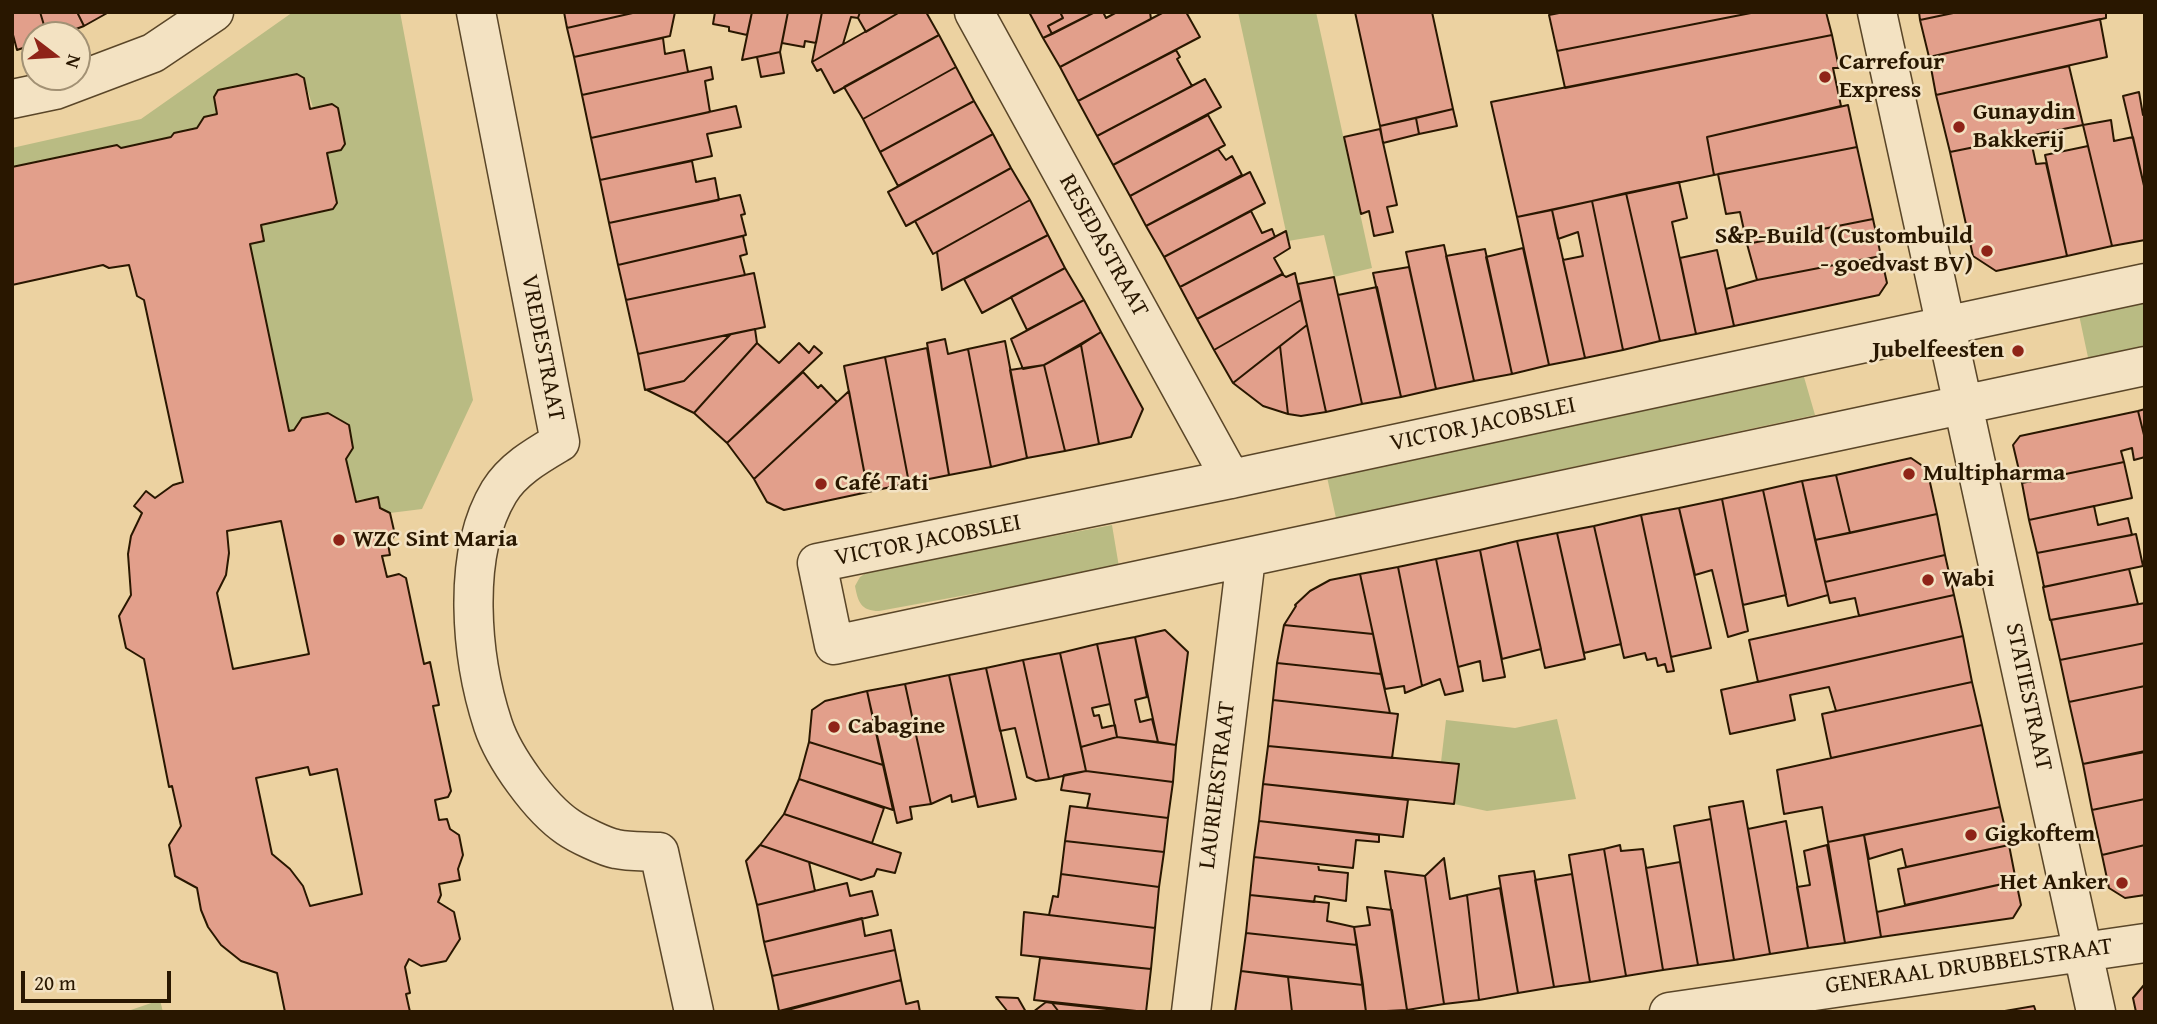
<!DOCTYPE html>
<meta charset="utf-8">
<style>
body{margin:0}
#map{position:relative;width:2157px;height:1024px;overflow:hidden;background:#ecd2a1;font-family:"Gentium Book Plus",serif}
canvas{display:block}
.frame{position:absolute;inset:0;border:14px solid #291700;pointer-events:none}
.north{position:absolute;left:21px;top:21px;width:70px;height:70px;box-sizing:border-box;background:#f3e2c2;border:2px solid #a29174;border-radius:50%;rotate:107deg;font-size:19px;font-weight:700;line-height:28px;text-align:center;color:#291700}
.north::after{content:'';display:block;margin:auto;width:24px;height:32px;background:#8f2418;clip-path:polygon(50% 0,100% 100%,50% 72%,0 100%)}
.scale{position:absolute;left:21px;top:971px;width:150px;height:32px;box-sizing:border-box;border:4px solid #291700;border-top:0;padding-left:9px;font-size:21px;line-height:24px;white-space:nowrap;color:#291700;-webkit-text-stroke:5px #f3e2c2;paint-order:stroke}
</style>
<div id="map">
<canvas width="2157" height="1024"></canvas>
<div class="frame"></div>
<div class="north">N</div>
<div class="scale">20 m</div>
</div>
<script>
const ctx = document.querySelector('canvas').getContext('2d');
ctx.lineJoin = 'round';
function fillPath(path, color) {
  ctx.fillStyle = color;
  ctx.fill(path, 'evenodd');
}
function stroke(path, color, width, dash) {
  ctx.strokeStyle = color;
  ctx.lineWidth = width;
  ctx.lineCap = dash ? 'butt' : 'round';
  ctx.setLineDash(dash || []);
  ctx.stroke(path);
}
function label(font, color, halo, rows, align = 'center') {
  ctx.font = font + ' "Gentium Book Plus",serif';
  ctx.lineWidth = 5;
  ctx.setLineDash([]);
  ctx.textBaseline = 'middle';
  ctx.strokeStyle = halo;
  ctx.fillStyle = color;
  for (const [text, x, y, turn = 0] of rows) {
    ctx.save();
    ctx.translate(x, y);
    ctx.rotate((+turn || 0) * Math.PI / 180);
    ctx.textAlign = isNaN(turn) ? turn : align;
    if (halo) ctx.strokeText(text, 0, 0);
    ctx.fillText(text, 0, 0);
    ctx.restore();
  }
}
fillPath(new Path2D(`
 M293 12H400L473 400 422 509 390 513 380 508 377 498 356 500 346 459 353 448 349 424 328 413 302 418 294 430 289 431 250 244 264 241 261 225 333 209 337 203 327 153 345 144 337 108 332 104 313 108 304 78 297 74 218 90 214 97 217 114 204 117 197 128 174 133 171 137 121 148 117 145 12 167V148L141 119Z
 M1238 12H1316L1372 268 1334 277 1324 235 1288 241Z
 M2145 301V350L2089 362 2079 315Z
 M1804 377 1815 415 1336 518 1327 477Z
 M1112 525 1119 567 879 611C861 611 858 602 855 586L860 577 869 571Z
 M1557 719 1576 799 1487 811 1454 804 1459 764 1441 762 1446 720 1515 728Z
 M160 1000 163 1012H125Z`), '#b9bb83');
const building = new Path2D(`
 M12 12H40L47 35H35V44L17 50 12 31Z
 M40 12H77L84 26 60 35H47Z
 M77 12H109L84 26Z
 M564 12H637L567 28Z
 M637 12H675L670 36 574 57 567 28Z
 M715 12H752L747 35 729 31V27L713 24Z
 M752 12H788L780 52 742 60Z
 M788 12H822L816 43 805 41 804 47 782 43Z
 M822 12H860L858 18 851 17 843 44 812 62Z
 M860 12H900L866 32 858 18Z
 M900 12H926L939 35 834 93 821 69 817 71 812 62Z
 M1029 12H1060L1063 18 1048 26 1052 34 1043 38Z
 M1060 12H1095L1052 34 1048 26 1063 18Z
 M1095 12H1103L1106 18 1117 12H1150L1151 19 1060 67 1043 38Z
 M1164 12H1186L1200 37 1078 101 1060 67Z
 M1355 12H1432L1453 109 1380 126Z
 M1564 12H1756L1557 51 1549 15Z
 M1756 12H1826L1832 35 1565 88 1557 51Z
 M1919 12H1958L1920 20Z
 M1958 12H2106V18L1929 57 1920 20Z
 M2100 19 2107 57 1936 95 1929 57Z
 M939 35 956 67 863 119 844 87Z
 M1832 35 1839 68H1833L1841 106 1707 137 1714 175 1517 217 1491 102Z
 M663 38 665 54 684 50 688 72 582 95 574 57Z
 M1176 50 1180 57 1177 59 1192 86 1097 136 1078 101Z
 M780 52 784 73 761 77 757 57Z
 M2069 66 2083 125 1950 152 1936 95Z
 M711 67 713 79 705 81 710 112 591 138 582 95Z
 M956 67 974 101 880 152 863 119Z
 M297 74 304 78 310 109 332 104 338 108 345 144 341 150 327 153 337 203 333 209 261 225 264 241 250 244 289 431 294 430 302 418 328 413 349 425 353 448 346 459 356 502 378 497 380 508 390 513 395 535 388 544 390 555 382 556 387 577 399 574 406 578 424 664 430 662 439 705 433 706 451 791 448 797 435 800 439 820 447 819 450 829 459 835 463 855 458 869 460 880 439 884 441 895 438 902 454 912 460 939 446 961 421 966 409 959 405 967 410 993 406 994 410 1012H285L277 973 241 961 221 945 208 927 201 910 197 888 175 876 169 845 181 826 172 786 169 787 144 659 126 648 119 616 131 595 128 554 131 536 142 513 134 506 146 491 155 498 173 485 183 482 144 300 137 296 129 265 109 268 103 265 12 285V167L117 145 121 148 171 137 174 133 197 128 204 117 217 114 214 97 218 90ZM281 521 309 654 233 669 217 593 226 575 229 553 227 531ZM308 767 310 775 337 769 362 894 310 906 303 886 290 869 272 854 256 778Z
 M1205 79 1221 107 1113 165 1097 136Z
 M2139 92 2143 115H2145V190L2123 96Z
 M974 101 993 134 898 186 880 152Z
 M1848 105 1857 147 1714 175 1707 137Z
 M736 106 741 127 707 134 712 156 600 180 591 138Z
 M1453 109 1457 126 1419 134 1416 118Z
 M1208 115 1225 145 1130 196 1113 165Z
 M1416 118 1419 134 1383 143 1380 126Z
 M2111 120 2114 141 2133 137 2145 190V240L2112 246 2083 125Z
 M1380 129 1397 205 1387 207 1393 232 1374 236 1369 211 1361 214 1344 137Z
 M993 134 1011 168 906 226 888 192Z
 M2030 136 2036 164 2046 163 2067 256 1996 271 1973 256 1950 152Z
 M2088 146 2112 246 2067 256 2045 155Z
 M1857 147 1873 219 1747 244 1740 212 1726 214 1718 174Z
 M1218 149 1226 160 1232 156 1242 175 1146 226 1130 196Z
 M692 161 696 182 715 178 719 200 609 223 600 180Z
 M1011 168 1030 200 933 254 915 221Z
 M1250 172 1265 203 1164 257 1146 226Z
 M1679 182 1687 218 1672 222 1696 334 1660 341 1626 193Z
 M1626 193 1660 341 1623 350 1592 201Z
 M740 195 745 214 741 215 746 235 618 265 609 223Z
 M1030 200 1048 235 942 290 937 252Z
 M1592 201 1623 350 1585 358 1563 260 1583 256 1578 232 1558 239 1552 210Z
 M1552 210 1585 358 1549 365 1517 217Z
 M1251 211 1262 233 1272 229 1275 237 1180 287 1164 257Z
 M1873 219 1881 256 1757 280 1747 244Z
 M1286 231 1290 248 1274 258 1283 274 1197 319 1180 287Z
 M1048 235 1065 268 982 313 964 279Z
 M743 236 747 254 740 256 745 275 626 300 618 265Z
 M1444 245 1474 381 1436 389 1406 252Z
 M1523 248 1549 365 1512 374 1486 257Z
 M1485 249 1512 374 1474 381 1446 256Z
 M1717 250 1734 326 1696 334 1680 258Z
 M1881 256 1887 283 1879 295 1734 326 1726 289 1757 280Z
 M1409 267 1436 389 1401 397 1373 273Z
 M1065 268 1084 300 1027 330 1011 297Z
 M754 273 765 327 638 354 626 300Z
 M1295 273 1301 300 1214 350 1197 319 1282 274 1286 277Z
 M1334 277 1362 404 1326 412 1298 284Z
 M1377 287 1401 397 1362 404 1338 295Z
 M1084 300 1101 332 1044 365 1023 369 1011 339Z
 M1301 300 1307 325 1233 383 1214 350Z
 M1307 325 1326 412 1301 416 1288 414 1280 346Z
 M755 329 757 343 694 413 647 390 684 381 731 334Z
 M1101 332 1143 409 1131 437 1099 444 1081 345Z
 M731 334 684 381 645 390 638 354Z
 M945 339 948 354 968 349 991 467 949 475 927 343Z
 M1005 341 1027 458 991 467 968 349Z
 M757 343 779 363 799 343 809 353 814 346 822 353 727 443 694 413Z
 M1081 345 1099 444 1065 451 1044 365Z
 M1280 346 1288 414 1263 406 1233 383Z
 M927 348 949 475 909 483 885 357Z
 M885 357 909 483 868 492 844 366Z
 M1044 365 1065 451 1027 458 1010 370Z
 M803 372 818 388 821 385 837 402 754 479 727 443Z
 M849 391 868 492 784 510 767 502 754 479Z
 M2145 409V439L2138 411Z
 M2138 411 2145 439V457L2134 460 2132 448 2121 451 2124 462 2022 483 2013 445 2020 436Z
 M1911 458 1927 469 1937 514 1850 533 1836 475Z
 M2124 462 2132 498 2029 520 2022 483Z
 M1836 475 1850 533 1815 540 1802 481Z
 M1802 481 1828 595 1788 606 1763 490Z
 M1763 490 1786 595 1743 605 1722 499Z
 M1722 499 1748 631 1728 637 1712 570 1695 575 1679 508Z
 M2094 506 2098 525 2128 518 2132 535 2037 553 2029 520Z
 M1679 508 1711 648 1671 657 1641 515Z
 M1937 514 1945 555 1825 582 1815 540Z
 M1641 515 1674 671 1667 672 1665 664 1658 666 1656 658 1647 660 1645 653 1624 658 1594 526Z
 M1594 526 1621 644 1584 653 1557 533Z
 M1557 533 1585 659 1545 668 1517 541Z
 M2136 534 2143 566 2044 587 2037 553Z
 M1517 541 1541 649 1502 659 1480 550Z
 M1480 550 1505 677 1483 681 1480 661 1458 667 1436 559Z
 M1945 555 1954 595 1859 616 1855 598 1830 603 1825 582Z
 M1436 559 1463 691 1445 695 1440 679 1422 686 1398 567Z
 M1398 567 1422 686 1405 693 1404 686 1385 689 1360 574Z
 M2129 569 2138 604 2050 620 2043 587Z
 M1360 574 1373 634 1284 625 1296 606 1295 605 1310 591 1330 580Z
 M1954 595 1963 636 1758 682 1749 640Z
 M2145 603V643L2060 660 2051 620Z
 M1284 625 1373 634 1381 674 1277 663Z
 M1165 630 1188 652 1176 745 1158 742 1135 637Z
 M1963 636 1972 682 1836 711 1829 687 1790 695 1795 720 1730 734 1721 690Z
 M1135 637 1147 697 1135 700 1140 722 1152 719 1158 742 1117 737 1110 704 1097 644Z
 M2145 643V686L2069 702 2060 660Z
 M1097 644 1110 704 1092 708 1094 716 1099 715 1102 728 1115 725 1117 737 1081 747 1060 653Z
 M1060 653 1086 771 1049 779 1023 660Z
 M1023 660 1049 779 1036 781 1027 777 1015 728 1000 731 986 668Z
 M1277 663 1381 674 1390 713 1273 700Z
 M986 668 1016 799 978 807 949 675Z
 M949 675 975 796 952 802 951 795 931 804 905 684Z
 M1972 682 1982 725 1831 758 1822 714Z
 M905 684 931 804 910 807 912 819 897 823 867 691Z
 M2145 686V751L2083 764 2069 702Z
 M867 691 883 765 809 742 812 710 825 701Z
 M1273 700 1398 714 1392 758 1268 746Z
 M1982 725 2000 807 1828 842 1822 807 1784 814 1777 770Z
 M1117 737 1176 745 1173 782 1086 771 1081 747Z
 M809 742 883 765 893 810 799 779Z
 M1268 746 1459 764 1454 804 1263 784Z
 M2145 752V799L2092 810 2083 764Z
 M1086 771 1173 782 1168 818 1087 808 1090 794 1061 790 1064 775Z
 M799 779 884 808 872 843 784 814Z
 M1263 784 1408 800 1403 837 1259 821Z
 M2145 799V845L2102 855 2092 810Z
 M1743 801 1770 954 1734 960 1709 807Z
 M1070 806 1168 818 1164 852 1065 841Z
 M2000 807 2009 845 1906 867 1902 849 1869 859 1864 835Z
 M784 814 901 853 895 873 877 869 874 876 861 880 760 845Z
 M1711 819 1734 960 1698 965 1674 826Z
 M1259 821 1379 835V842L1356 840 1353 868 1254 857Z
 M1786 821 1808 948 1770 954 1748 829Z
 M1864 835 1881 937 1845 943 1828 842Z
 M1065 841 1164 852 1159 887 1061 874Z
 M760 845 809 862 815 891 757 905 746 861Z
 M1620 845 1621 851 1643 849 1663 970 1626 976 1604 849Z
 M1827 845 1845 943 1808 948 1797 887 1810 885 1804 851Z
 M2009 845 2016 881 1905 905 1898 869Z
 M2145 845V895L2125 898 2109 888 2102 855Z
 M1604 849 1626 976 1590 982 1569 855Z
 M1254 857 1318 864 1319 870 1348 873 1346 901 1315 896 1314 902 1250 895Z
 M1444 858 1450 899 1467 895 1479 1000 1444 1004 1425 876Z
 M1680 862 1698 965 1663 970 1646 868Z
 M1385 871 1425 876 1444 1004 1407 1010Z
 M1534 871 1554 987 1518 993 1499 876Z
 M1061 874 1159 887 1155 928 1049 915 1053 896 1058 897Z
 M1572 874 1590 982 1554 987 1535 880Z
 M2016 881 2021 905 2013 918 1881 937 1877 912Z
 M847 883 850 896 872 891 878 915 764 942 757 905Z
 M1500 888 1518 993 1479 1000 1467 895Z
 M1250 895 1329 903 1327 921 1354 927 1357 945 1246 933Z
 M1367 907 1392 910 1407 1010 1366 1012 1354 927 1370 925Z
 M1024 912 1155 928 1151 969 1021 955Z
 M862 918 865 936 891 930 895 950 772 976 764 942Z
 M1246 933 1357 945 1363 985 1241 971Z
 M895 950 901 980 779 1011 772 976Z
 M1040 958 1151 969 1146 1012 1034 1000Z
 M1241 971 1288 977 1292 1012H1235Z
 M1288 977 1363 985 1366 1012H1292Z
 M901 980 906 1004 918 1001 920 1012H780Z
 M2144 985 2145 1012H2136L2133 998Z
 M996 997 1018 998 1026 1012H1008Z
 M1046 1002 1052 1003 1059 1012H1033Z
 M1052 1003 1134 1012H1059Z
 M2034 1006 2036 1012H1999Z`);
fillPath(building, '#e29f8b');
stroke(building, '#291700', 2);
const minor = new Path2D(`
 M476 12 560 442C538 455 513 469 499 492 461 555 471 658 493 725 504 758 540 808 568 827 578 834 605 847 616 849 630 852 645 851 659 852L694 1012
 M974 12 1231 479
 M1877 12 2096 1012
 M12 99 55 90 153 53 214 12
 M2145 283 1231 479 817 563 834 645 2145 366
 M1191 1012 1246 558
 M1669 1012 2145 943`);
stroke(minor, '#5a4628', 41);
stroke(minor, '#f3e2c2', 38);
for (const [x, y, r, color] of [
 [1825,77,7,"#8f2418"],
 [1959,127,7,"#8f2418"],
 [1987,251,7,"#8f2418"],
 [2018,351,7,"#8f2418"],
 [1909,474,7,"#8f2418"],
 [821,484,7,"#8f2418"],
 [339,540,7,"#8f2418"],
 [1928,580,7,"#8f2418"],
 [834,727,7,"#8f2418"],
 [1971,835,7,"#8f2418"],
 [2122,883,7,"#8f2418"]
]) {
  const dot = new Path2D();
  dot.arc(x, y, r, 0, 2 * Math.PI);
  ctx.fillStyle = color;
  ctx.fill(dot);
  stroke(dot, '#f3e2c2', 2.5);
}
label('bold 24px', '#291700', '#f3e2c2', [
 ["Carrefour",1839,63],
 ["Express",1839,91],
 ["Gunaydin",1973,113],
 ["Bakkerij",1973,141],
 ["S&P-Build (Custombuild",1973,237,"right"],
 ["- goedvast BV)",1973,265,"right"],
 ["Jubelfeesten",2004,351,"right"],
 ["Multipharma",1923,474],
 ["Café Tati",835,484],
 ["WZC Sint Maria",353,540],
 ["Wabi",1942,580],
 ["Cabagine",848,727],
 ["Gigkoftem",1985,835],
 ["Het Anker",2108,883,"right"]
], 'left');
label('24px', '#291700', '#f3e2c2', [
 ["RESEDASTRAAT",1103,246,61],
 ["VREDESTRAAT",542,348,79],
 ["VICTOR JACOBSLEI",1483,425,-12],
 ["VICTOR JACOBSLEI",928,541,-11],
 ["STATIESTRAAT",2028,697,78],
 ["LAURIERSTRAAT",1218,785,-83],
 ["GENERAAL DRUBBELSTRAAT",1969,967,-8]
]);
</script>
